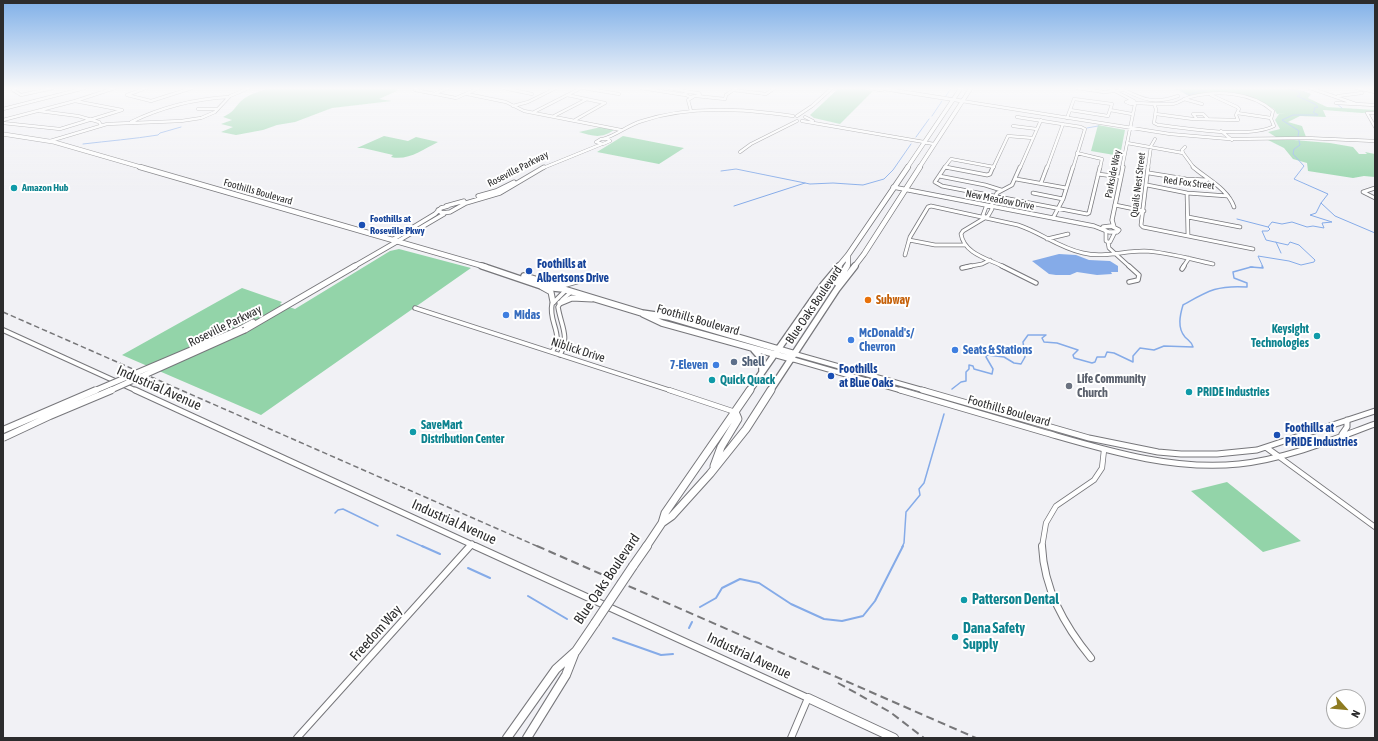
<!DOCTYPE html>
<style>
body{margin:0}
#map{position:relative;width:1378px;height:741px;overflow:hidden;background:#f1f1f5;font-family:"Asap Condensed",sans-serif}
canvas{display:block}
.frame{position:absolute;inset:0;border:4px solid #2c2c2d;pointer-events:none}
.north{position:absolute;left:1326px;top:689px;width:40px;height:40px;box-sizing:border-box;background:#fff;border:1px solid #ababab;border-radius:50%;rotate:117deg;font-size:11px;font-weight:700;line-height:16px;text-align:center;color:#2c2c2d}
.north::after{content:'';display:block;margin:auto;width:14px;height:18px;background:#8e7b21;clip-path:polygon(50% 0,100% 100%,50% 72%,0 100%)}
</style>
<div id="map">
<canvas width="1378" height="741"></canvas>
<div class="frame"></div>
<div class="north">N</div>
</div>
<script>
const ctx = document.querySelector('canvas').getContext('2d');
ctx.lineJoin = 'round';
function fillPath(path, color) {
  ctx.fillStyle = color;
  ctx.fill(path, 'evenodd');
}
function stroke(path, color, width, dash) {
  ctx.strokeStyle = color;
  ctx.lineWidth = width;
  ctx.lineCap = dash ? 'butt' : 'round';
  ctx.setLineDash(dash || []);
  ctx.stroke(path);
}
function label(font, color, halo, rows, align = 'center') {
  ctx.font = font + ' "Asap Condensed",sans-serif';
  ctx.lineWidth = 4;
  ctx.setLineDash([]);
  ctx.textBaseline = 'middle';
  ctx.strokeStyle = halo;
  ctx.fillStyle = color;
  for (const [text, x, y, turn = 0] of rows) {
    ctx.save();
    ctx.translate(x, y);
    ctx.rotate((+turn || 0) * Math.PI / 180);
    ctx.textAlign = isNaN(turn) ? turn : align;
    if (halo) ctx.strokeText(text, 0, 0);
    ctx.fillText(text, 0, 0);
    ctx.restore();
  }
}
fillPath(new Path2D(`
 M269 88H390L399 90 379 99 373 98 392 101 332 108 295 122 277 125 263 130 236 135 221 132 233 127 221 124 232 120 223 117C233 112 233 110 240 102 248 94 259 92 269 88Z
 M839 88H856L873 91 840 124 814 118 810 115Z
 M1163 88H1295L1309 93 1311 94 1308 98 1327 107 1375 110V112L1362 113 1323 110 1326 117 1300 116 1288 122 1302 126 1306 137 1291 138 1294 140 1330 143 1353 147 1359 154H1367L1365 152 1375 154V177L1364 176 1353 178 1308 171 1307 163 1293 159 1284 148 1268 140 1279 139 1268 132 1280 129 1275 120 1279 114 1286 113 1277 114 1274 109 1254 99 1228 93 1189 96 1178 90Z
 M1098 125 1125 130 1120 156 1091 151Z
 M601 127 614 130C601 139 593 136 579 132Z
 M384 136 408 141 416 137 438 142C422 150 408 161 391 157L393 155 363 148H357Z
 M623 136 684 148 659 164 597 152Z
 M399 249 471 268 261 415 122 355 242 288 282 302 280 304 295 309 390 251Z
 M1227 482 1301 541 1263 552 1191 491Z`), '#93d4a9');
fillPath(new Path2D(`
 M1059 254 1076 255 1089 260 1110 261 1118 266V272H1111L1112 274 1097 275 1077 272 1070 275H1056L1049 274 1032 261Z`), '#85abe8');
stroke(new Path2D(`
 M1166 88 1179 89 1189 95 1199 91H1206L1209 88
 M1286 88 1299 92 1300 96H1297L1315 104 1318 107 1314 108 1315 110 1313 112 1318 115H1293L1282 120 1299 131 1298 136 1300 145 1294 149 1293 154 1304 166 1294 179 1328 194 1321 203 1335 216 1375 233
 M946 96 951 88
 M1337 104 1342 108
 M932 116 942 101
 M1087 128 1098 126
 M916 137 929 119
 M83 144C108 141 133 139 158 135L160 133 181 127
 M721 171 736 169 810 184 833 183 863 185 884 179 893 170 911 144
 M734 206 805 183
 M1237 219 1268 227
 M1276 242 1281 253
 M1250 267H1253
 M1263 267 1258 256 1289 261 1301 265 1314 262 1315 260 1299 245 1290 242 1288 245 1266 240 1262 231H1268L1270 229 1268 227 1272 222 1282 224 1292 222 1307 227 1313 226 1324 228 1322 223 1332 222 1310 215 1316 213 1321 203`), '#85abe8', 1);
stroke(new Path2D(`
 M952 389 961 382 966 381V372L969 369V365L973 366 974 369 992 374 993 369 986 357 987 355 1004 357 1014 363 1021 364 1025 357 1023 342 1028 335H1046L1042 338 1044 342 1057 343 1078 350 1073 355 1074 358 1092 363 1095 362 1097 357H1105L1107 352 1114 353 1133 362V356L1140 348 1154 350 1164 346 1193 347C1192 342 1189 341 1185 337 1177 328 1180 315 1183 305 1208 291 1217 285 1247 287V283L1234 278 1233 272 1251 267 1263 268 1262 266
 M335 513 338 510 343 509 378 526
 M397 535 424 547
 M902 547 904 543 906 512 920 495 919 489 924 483 944 414`), '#85abe8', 1.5);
stroke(new Path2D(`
 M422 546 440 554
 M468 568 490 578
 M528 596 567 619
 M700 607 716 598 722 588 740 579 759 583 791 604 824 619 842 621 863 616 875 601 903 546
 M689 628 692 622
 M613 638 661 655 673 654`), '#85abe8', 2);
const minorFar4 = new Path2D(`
 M16 88 13 90 21 95 53 88
 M146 88 127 95 151 101 192 88
 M417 88 415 90 456 98 479 88
 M503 88 532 94
 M583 88 619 94
 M641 88 685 95
 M669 88 690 92
 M1077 88 1104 92 1124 90
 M1120 88C1143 99 1152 105 1178 96
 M1310 88 1356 104
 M1356 88 1375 92
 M733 90 766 94 775 88
 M436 93 448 88
 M467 94 506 102 524 111 621 130
 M567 95 605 103 575 120
 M696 96 725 99 726 95 736 88
 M1338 96 1362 93
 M1074 99 1112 104 1108 116 1070 110Z
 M1184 99 1202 104
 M1136 103C1148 103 1161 105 1173 104 1180 103 1184 98 1190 97 1217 90 1252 92 1273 111L1271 119 1274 126C1248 139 1188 128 1158 125L1154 123 1156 109 1154 104
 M1336 103 1375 105
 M513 106 528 102 556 88
 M3 109 85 88
 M198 109H217
 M1110 110 1132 114
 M39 111 78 116 99 122 101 125
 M534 112 581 88
 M1237 113 1271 118
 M1375 113H1367L1375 127
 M1156 114 1193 119 1238 120 1236 115 1239 109 1237 107 1211 95
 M554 116 587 99
 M1017 117 1081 127 1085 129 1073 168
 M1067 118 1070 110
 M1197 119 1193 114H1203L1208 119
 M3 120 75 101 115 88
 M131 122C162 107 193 99 228 97
 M3 123 60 129 122 110 75 101
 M1013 126 1037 129
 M1221 131 1232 140
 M50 141 107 124 181 121 201 118 215 112 230 96 249 88
 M1127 143 1183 153
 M1077 153 1102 159 1100 168
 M1183 153 1194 168
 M1183 153 1182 150 1185 147
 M945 167 950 168
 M944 168 951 159 994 167
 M993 168 1008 136 1033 138
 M1020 168 1041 120
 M1047 168 1063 124
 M1148 168 1151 146 1155 139`);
const minorFar3 = new Path2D(`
 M945 167 987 175 990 174 993 167
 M945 167 935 182 942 186 1087 214 1089 213 1100 167
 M1148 167 1141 225 1143 227 1253 249
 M1193 167C1207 179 1228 189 1234 207
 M1149 173 1186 179 1207 180
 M1098 174 1120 177
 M939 176 985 185 1001 190
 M1016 179 1066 188
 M1041 183 1047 167
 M1147 185 1187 193 1228 196
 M1375 188 1363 192 1375 198
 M1033 193 1063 199
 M1187 193 1188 236
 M1115 205 1144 211
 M991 206 992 209 988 216 963 231 961 234C964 254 989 259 1004 267
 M991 206 997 193 1012 185 1020 167
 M985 217 983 215 986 207 991 206
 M1188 217 1240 227
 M1053 218 1063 199 1073 167
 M1106 231V241L1108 242 1109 248 1130 267
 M1047 239 1068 234
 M909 240 935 245H964
 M1108 242H1110L1115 232
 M905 255 910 237 928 207 931 206 1018 225C1040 232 1059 248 1083 253 1103 258 1123 251 1144 251 1167 252 1190 259 1213 264
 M966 267 982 264 990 260
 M1183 267 1189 258`);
const minorFar2 = new Path2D(`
 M1002 266 1036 283
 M962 268 971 266
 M1182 269 1184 266
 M1129 282 1138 280 1139 275 1129 266
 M415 308 672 391
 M552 352C565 334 548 323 552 304L566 290
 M560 355C570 336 561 326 558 307L562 300 571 292`);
const minorFar1 = new Path2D(`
 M669 390 735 412
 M1278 456 1375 527
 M1042 547 1046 523 1056 506 1094 480 1102 468 1104 450`);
const minor = new Path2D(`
 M1042 546C1044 589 1064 625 1091 658`);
const tertiaryFar4 = new Path2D(`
 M1109 88 1134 101
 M688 92 699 93 700 95 690 97 684 94Z
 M962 101 1170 134 1229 139 1306 138 1375 141
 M1129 101 1136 103 1131 104 1126 102Z
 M691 111 688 100 693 97
 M797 116 812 106 832 88
 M805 117 813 121
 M802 121 924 142
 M601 139H608L610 141 603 144 596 142Z
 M603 139C617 135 628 125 642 121 690 105 743 109 793 116
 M922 142 934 144
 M740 152 751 144 797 121
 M543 168 602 144
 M1122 168 1135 104`);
const tertiaryFar3 = new Path2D(`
 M893 187 1094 226 1109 232H1117L1119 230 1111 226 1103 227 1104 229
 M478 196 496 191 514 182
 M446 206 464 201
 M438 210 442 213 450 212 466 203 500 193 544 167
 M1114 227 1112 220 1123 167
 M392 240 435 214 441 208 448 206
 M398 241 444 214`);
const tertiaryFar2 = new Path2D(`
 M3 330 137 391
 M795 354 926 391
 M792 359 903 391`);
const tertiaryFar1 = new Path2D(`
 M135 390 477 547
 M900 390C947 404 995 418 1043 432 1106 450 1172 471 1239 464 1286 459 1331 440 1375 424
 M922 390 1089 438 1158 452 1181 454H1217L1257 450 1375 411
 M1342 434 1347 427V420
 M1267 448 1278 456
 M469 547 472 544`);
const tertiary = new Path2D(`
 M475 546 808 698 791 738
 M297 738 470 546`);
const secondaryFar3 = new Path2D(`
 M870 88 882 90
 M879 88 962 101`);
const secondaryFar2 = new Path2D(`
 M353 267 398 241`);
const secondaryFar1 = new Path2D(`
 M552 283 563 285 577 281
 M542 287 551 292 553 302
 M560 303 572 298 592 299
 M240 329 253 322
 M245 330 355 266`);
const secondary = new Path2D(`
 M808 698 894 738`);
const primaryFar4 = new Path2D(`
 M3 134 54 142 144 168
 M907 168 961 88
 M919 168 971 88`);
const primaryFar3 = new Path2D(`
 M140 167 486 267
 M838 267 848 255 908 167
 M846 267 848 264V255
 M854 267 864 254 920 167`);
const primaryFar2 = new Path2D(`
 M482 266 544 287 563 289 642 313 669 317 795 354
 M524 276 557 286
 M840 285 837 283 847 266
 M643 314 662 323 792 359
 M754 350 762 359V372
 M749 391 823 285 839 266
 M770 391 837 289 855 266`);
const primaryFar1 = new Path2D(`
 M714 466 721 447 738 419 735 412
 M662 523 665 513 750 390
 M646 547 662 523 672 516 710 474 746 429 771 390`);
const primary = new Path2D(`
 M633 566 647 546
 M507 738 556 669 576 651 595 623
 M527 738 566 675 575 652`);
stroke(minorFar4, '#77777b', 3.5);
stroke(minorFar3, '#77777b', 4.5);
stroke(minorFar2, '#77777b', 5.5);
stroke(minorFar1, '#77777b', 6);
stroke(minor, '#77777b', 8);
stroke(tertiaryFar4, '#77777b', 3.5);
stroke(tertiaryFar3, '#77777b', 5);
stroke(tertiaryFar2, '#77777b', 6);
stroke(tertiaryFar1, '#77777b', 7);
stroke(tertiary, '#77777b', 8);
stroke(secondaryFar3, '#77777b', 4);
stroke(secondaryFar2, '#77777b', 5.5);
stroke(secondaryFar1, '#77777b', 7);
stroke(secondary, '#77777b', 10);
stroke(primaryFar4, '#77777b', 4.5);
stroke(primaryFar3, '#77777b', 6);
stroke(primaryFar2, '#77777b', 8);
stroke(primaryFar1, '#77777b', 9);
stroke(primary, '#77777b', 10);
stroke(minorFar4, '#fff', 2.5);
stroke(minorFar3, '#fff', 3);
stroke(minorFar2, '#fff', 3.5);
stroke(minorFar1, '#fff', 4.5);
stroke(minor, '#fff', 6);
stroke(tertiaryFar4, '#fff', 2.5);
stroke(tertiaryFar3, '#fff', 3.5);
stroke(tertiaryFar2, '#fff', 4);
stroke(tertiaryFar1, '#fff', 5);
stroke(tertiary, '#fff', 6);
stroke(secondaryFar3, '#fff', 3);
stroke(secondaryFar2, '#fff', 4);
stroke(secondaryFar1, '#fff', 5);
stroke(secondary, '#fff', 8);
stroke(primaryFar4, '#fff', 3.5);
stroke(primaryFar3, '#fff', 4.5);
stroke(primaryFar2, '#fff', 5.5);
stroke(primaryFar1, '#fff', 7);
stroke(primary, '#fff', 8);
stroke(new Path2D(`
 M3 312 539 547`), '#777779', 1.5, [5.5, 3]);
stroke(new Path2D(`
 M537 546 976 738
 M838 683 890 712 924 738`), '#777779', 2, [8, 4.5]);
const secondaryBridgeFar1 = new Path2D(`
 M94 391 240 329
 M109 391 245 330`);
const secondaryBridge = new Path2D(`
 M3 430 96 390
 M3 438 50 416 112 390`);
const primaryBridge = new Path2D(`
 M595 623 633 566`);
stroke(secondaryBridgeFar1, '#77777b', 7, []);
stroke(secondaryBridge, '#77777b', 8, []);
stroke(primaryBridge, '#77777b', 10, []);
stroke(secondaryBridgeFar1, '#fff', 5);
stroke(secondaryBridge, '#fff', 6);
stroke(primaryBridge, '#fff', 8);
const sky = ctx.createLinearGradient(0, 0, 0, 192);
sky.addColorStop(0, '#80b0e8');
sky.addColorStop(0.46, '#f9f9fa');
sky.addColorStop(1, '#f9f9fa00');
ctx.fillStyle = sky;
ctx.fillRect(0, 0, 1378, 192);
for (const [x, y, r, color] of [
 [14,188,4,"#0f9aa8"],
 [362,225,4,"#1a4fb4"],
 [529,271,4,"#1a4fb4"],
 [868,300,4,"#e8710a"],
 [506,315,4,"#3f7fe0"],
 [1317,336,4,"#0f9aa8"],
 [851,340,4,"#3f7fe0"],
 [955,350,4,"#3f7fe0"],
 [734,362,4,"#5c6f8a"],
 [716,365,4,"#3f7fe0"],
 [831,376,4,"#1a4fb4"],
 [712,380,4,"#0f9aa8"],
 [1069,386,4,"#6b7280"],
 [1189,392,4,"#0f9aa8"],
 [413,432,4,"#0f9aa8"],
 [1277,435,4,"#1a4fb4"],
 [964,600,4,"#0f9aa8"],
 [955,637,4,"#0f9aa8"]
]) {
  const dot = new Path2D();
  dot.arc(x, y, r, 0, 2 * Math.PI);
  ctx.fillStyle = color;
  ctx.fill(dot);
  stroke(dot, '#fff', 1.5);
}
label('10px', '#2c2c2d', '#fff', [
 ["Roseville Parkway",518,169,-27],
 ["Parkside Way",1113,174,-79],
 ["Red Fox Street",1189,183,7],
 ["Quails Nest Street",1138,185,-83],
 ["Foothills Boulevard",258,192,16],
 ["New Meadow Drive",1000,200,11]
]);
label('bold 10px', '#0d838f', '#fff', [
 ["Amazon Hub",22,188]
], 'left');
label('bold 10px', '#164399', '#fff', [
 ["Foothills at",370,219],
 ["Roseville Pkwy",370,231]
], 'left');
label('bold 12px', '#164399', '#fff', [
 ["Foothills at",537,264],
 ["Albertsons Drive",537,278],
 ["Foothills",839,369],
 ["at Blue Oaks",839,383],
 ["Foothills at",1285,428],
 ["PRIDE Industries",1285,442]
], 'left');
label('bold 12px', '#c56008', '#fff', [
 ["Subway",876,300]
], 'left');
label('12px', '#2c2c2d', '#fff', [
 ["Blue Oaks Boulevard",814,305,-56],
 ["Foothills Boulevard",698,320,16],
 ["Roseville Parkway",225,326,-26],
 ["Niblick Drive",578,350,18],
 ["Foothills Boulevard",1009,411,16]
]);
label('bold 12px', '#366cbe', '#fff', [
 ["Midas",514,315],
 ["McDonald's/",859,333],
 ["Chevron",859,347],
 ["Seats & Stations",963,350],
 ["7-Eleven",708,365,"right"]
], 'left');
label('bold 12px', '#0d838f', '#fff', [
 ["Keysight",1309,329,"right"],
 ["Technologies",1309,343,"right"],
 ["Quick Quack",720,380],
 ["PRIDE Industries",1197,392],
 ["SaveMart",421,425],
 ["Distribution Center",421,439]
], 'left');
label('bold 12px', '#4e5e75', '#fff', [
 ["Shell",742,362]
], 'left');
label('bold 12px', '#5b616d', '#fff', [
 ["Life Community",1077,379],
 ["Church",1077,393]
], 'left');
label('14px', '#2c2c2d', '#fff', [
 ["Industrial Avenue",159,388,24],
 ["Industrial Avenue",454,522,24],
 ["Blue Oaks Boulevard",607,579,-56],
 ["Freedom Way",376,633,-48],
 ["Industrial Avenue",749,656,25]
]);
label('bold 14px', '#0d838f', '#fff', [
 ["Patterson Dental",972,600],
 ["Dana Safety",963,629],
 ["Supply",963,645]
], 'left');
</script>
